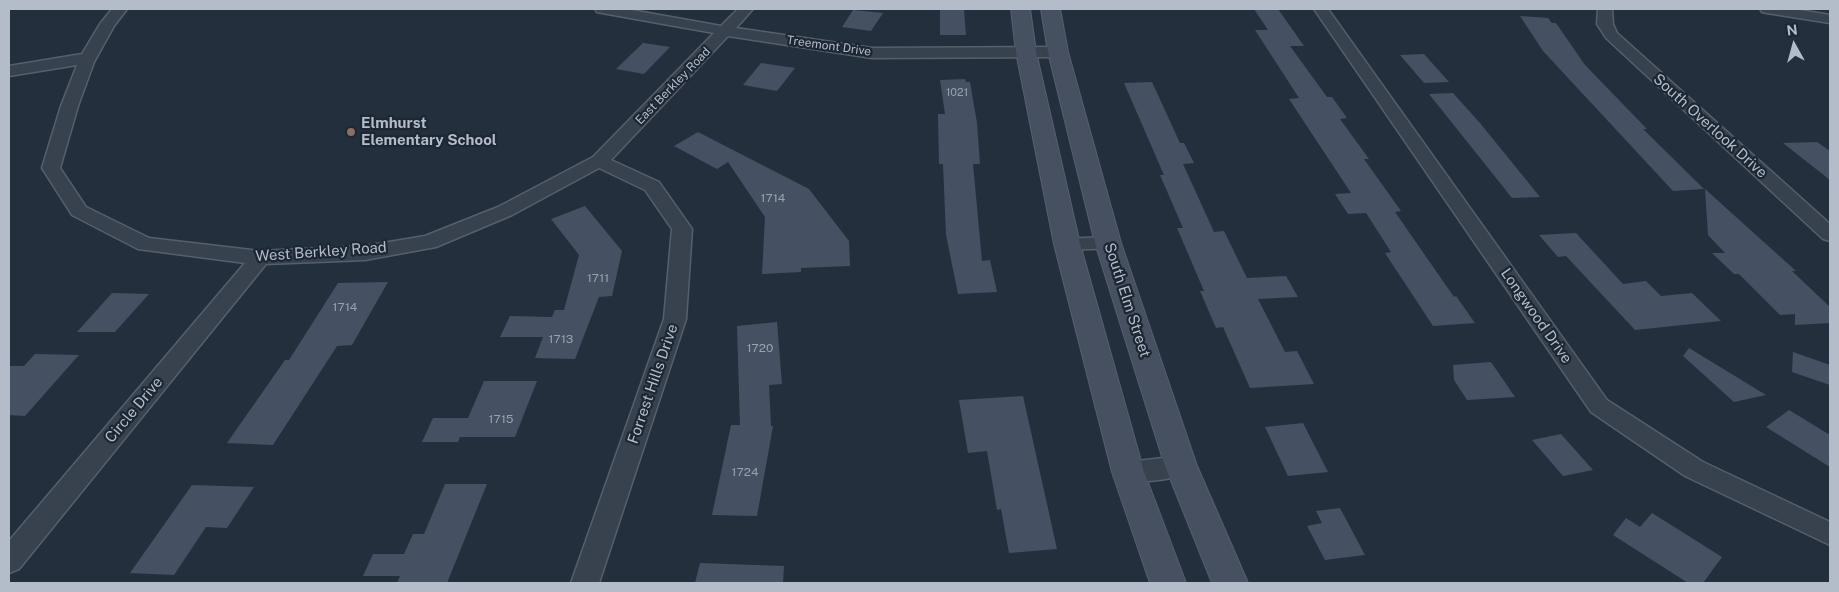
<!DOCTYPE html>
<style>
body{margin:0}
#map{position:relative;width:1839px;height:592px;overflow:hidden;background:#242f3e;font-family:"Public Sans",sans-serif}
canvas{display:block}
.frame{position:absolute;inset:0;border:10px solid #b4bcc9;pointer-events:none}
.north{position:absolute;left:1769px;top:20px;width:50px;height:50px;-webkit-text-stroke:4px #1d2633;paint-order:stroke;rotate:353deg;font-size:14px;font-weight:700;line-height:20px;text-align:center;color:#b4bcc9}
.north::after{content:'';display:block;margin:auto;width:18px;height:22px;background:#b4bcc9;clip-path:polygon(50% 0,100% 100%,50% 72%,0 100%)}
</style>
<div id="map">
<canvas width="1839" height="592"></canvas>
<div class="frame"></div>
<div class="north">N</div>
</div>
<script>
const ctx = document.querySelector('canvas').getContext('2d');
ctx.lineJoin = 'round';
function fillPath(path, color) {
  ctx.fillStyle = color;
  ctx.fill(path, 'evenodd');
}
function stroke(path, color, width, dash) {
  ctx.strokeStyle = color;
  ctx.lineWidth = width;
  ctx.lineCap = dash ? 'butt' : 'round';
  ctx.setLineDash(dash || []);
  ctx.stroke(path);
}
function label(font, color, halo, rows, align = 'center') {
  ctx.font = font + ' "Public Sans",sans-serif';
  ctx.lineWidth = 4.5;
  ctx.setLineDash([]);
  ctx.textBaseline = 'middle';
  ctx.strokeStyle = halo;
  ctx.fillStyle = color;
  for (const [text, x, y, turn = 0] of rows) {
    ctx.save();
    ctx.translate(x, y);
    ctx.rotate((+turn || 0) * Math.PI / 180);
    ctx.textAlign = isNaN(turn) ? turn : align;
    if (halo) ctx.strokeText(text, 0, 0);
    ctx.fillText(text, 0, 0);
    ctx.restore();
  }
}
fillPath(new Path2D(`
 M1254 9H1278L1304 46H1290L1327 97H1332L1347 118 1340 119 1369 159H1364L1401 211 1395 212 1454 297 1456 296 1475 323 1433 326 1385 253 1391 252 1366 213 1348 214 1335 194 1351 193 1289 99 1299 98 1255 30H1268Z
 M853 10 883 13 871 31 842 27Z
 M940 10H964L966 35H940Z
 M1520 16 1548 18 1552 23H1556L1585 65 1647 129H1643L1704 189 1673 191 1543 51Z
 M643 43 670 47 644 74 616 69Z
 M1424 54 1449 82 1424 83 1400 55Z
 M761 63 795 68 777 91 743 85Z
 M965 79 966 82H970L977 123 980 164H973L982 261 990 260 997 292 958 294 946 235 943 164H939L938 114H945L940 80Z
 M1152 82 1180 143H1184L1194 163 1183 164 1214 232 1224 231 1247 278 1286 276 1298 297 1258 299 1285 352 1297 351 1314 384 1250 388 1223 327 1216 328 1200 291H1204L1177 228H1183L1160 175H1164L1124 83Z
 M1453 93 1480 123 1540 197 1512 198 1429 94Z
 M698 132 809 189 849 241 850 266 801 268V272L762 274 765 217 728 162 717 169 674 146Z
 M1817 142 1830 151V180L1783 143Z
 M1705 189 1796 271H1792L1830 307V323L1795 325V314L1780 315 1739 274H1734L1712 253H1725L1708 235Z
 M585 206 622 251 612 296 599 297 575 359 535 358 543 337H500L510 316 552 317 555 310H564L579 255 551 219Z
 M1576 233 1623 284 1646 281 1661 296 1692 293 1721 321 1635 330 1566 256 1558 257 1539 235Z
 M388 282 352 345 337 346 273 445 227 443 285 360H289L338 283Z
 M112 293 149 294 115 332H77Z
 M777 322 782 384 769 385 771 426H773L757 516 712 515 731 425H740L737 326Z
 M1689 348 1766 395 1734 402 1683 356Z
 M1793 352 1830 365V385L1792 372Z
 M35 354 79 355 25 416 9 415V366H24Z
 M1491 362 1515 397 1467 400 1454 380 1453 365Z
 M484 381H537L515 437H460L458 442H422L433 418H468Z
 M1023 396 1057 549 1009 553 1001 509 997 510 987 451 968 453 959 400Z
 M1789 410 1830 435V467L1766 427Z
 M1303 423 1328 472 1288 476 1265 427Z
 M1561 434 1593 470 1563 476 1532 440Z
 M445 484H487L447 583H397L400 576H363L373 554H404L413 534H424Z
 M192 485 254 487 227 528 206 527 174 575 130 573Z
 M1340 508 1365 555 1325 560 1307 526 1322 523 1316 511Z
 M1652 513 1722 557 1703 583H1688L1613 535 1626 518 1640 527Z
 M700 563 784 566 783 583H695Z`), '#455162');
const street = new Path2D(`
 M112 9H127L114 26 94 62 78 106 60 168 86 207 149 238 260 251 365 246 425 236 498 207 593 157 714 33 602 13 597 12 595 9H626L721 26 738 9H753L736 28 872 48 1058 47 1064 49 1066 52 1064 55 1058 57 872 58 728 36 611 160 659 182 692 229 686 319 599 583H571L664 319 672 229 645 190 599 168 512 215 436 247 365 260 266 264 19 569 9 573V541L245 263 138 249 72 215 42 168 61 106 77 65 9 76V66L82 54 100 24Z
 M1314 9H1328L1607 400 1703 462 1830 522V545L1685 476 1591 412Z
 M1598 9H1612L1613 24 1617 33 1830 224V241L1823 239 1606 38 1597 24Z
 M1760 9H1793L1830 15V23L1767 13 1762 12Z
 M1108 237 1115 238 1118 243 1115 248 1067 250 1060 249 1057 244 1060 239Z
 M1181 456 1190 459 1194 466 1190 473C1173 479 1136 485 1119 479L1115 472 1119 465 1128 462Z`);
const secondary = new Path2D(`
 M1011 9H1030L1036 52 1080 244 1144 472 1186 583H1150L1112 472 1054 244 1016 52Z
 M1041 9H1060L1068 52 1121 243 1197 466 1248 583H1212L1165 466 1095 243 1048 52Z`);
stroke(street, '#565f6c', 3);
stroke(secondary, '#565f6c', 2);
fillPath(street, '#38414e');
fillPath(secondary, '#465061');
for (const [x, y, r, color] of [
 [351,132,5,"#8d6e63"]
]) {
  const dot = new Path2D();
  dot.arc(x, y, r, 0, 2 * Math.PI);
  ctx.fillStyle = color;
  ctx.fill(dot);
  stroke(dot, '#1d2633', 2);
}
label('11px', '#98a1af', null, [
 ["1021",957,93]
]);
label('12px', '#b4bcc9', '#1d2633', [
 ["Treemont Drive",829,46,8],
 ["East Berkley Road",673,86,-46]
]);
label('12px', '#98a1af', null, [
 ["1714",773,198],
 ["1711",598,278],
 ["1714",345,307],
 ["1713",561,339],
 ["1720",760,348],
 ["1715",501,419],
 ["1724",745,472]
]);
label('bold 15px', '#b4bcc9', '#1d2633', [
 ["Elmhurst",361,123],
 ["Elementary School",361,140]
], 'left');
label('15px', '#b4bcc9', '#1d2633', [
 ["South Overlook Drive",1710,126,42],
 ["West Berkley Road",321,252,-4],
 ["South Elm Street",1127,300,72],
 ["Longwood Drive",1536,316,55],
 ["Forrest Hills Drive",653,384,-71],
 ["Circle Drive",134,410,-50]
]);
</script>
